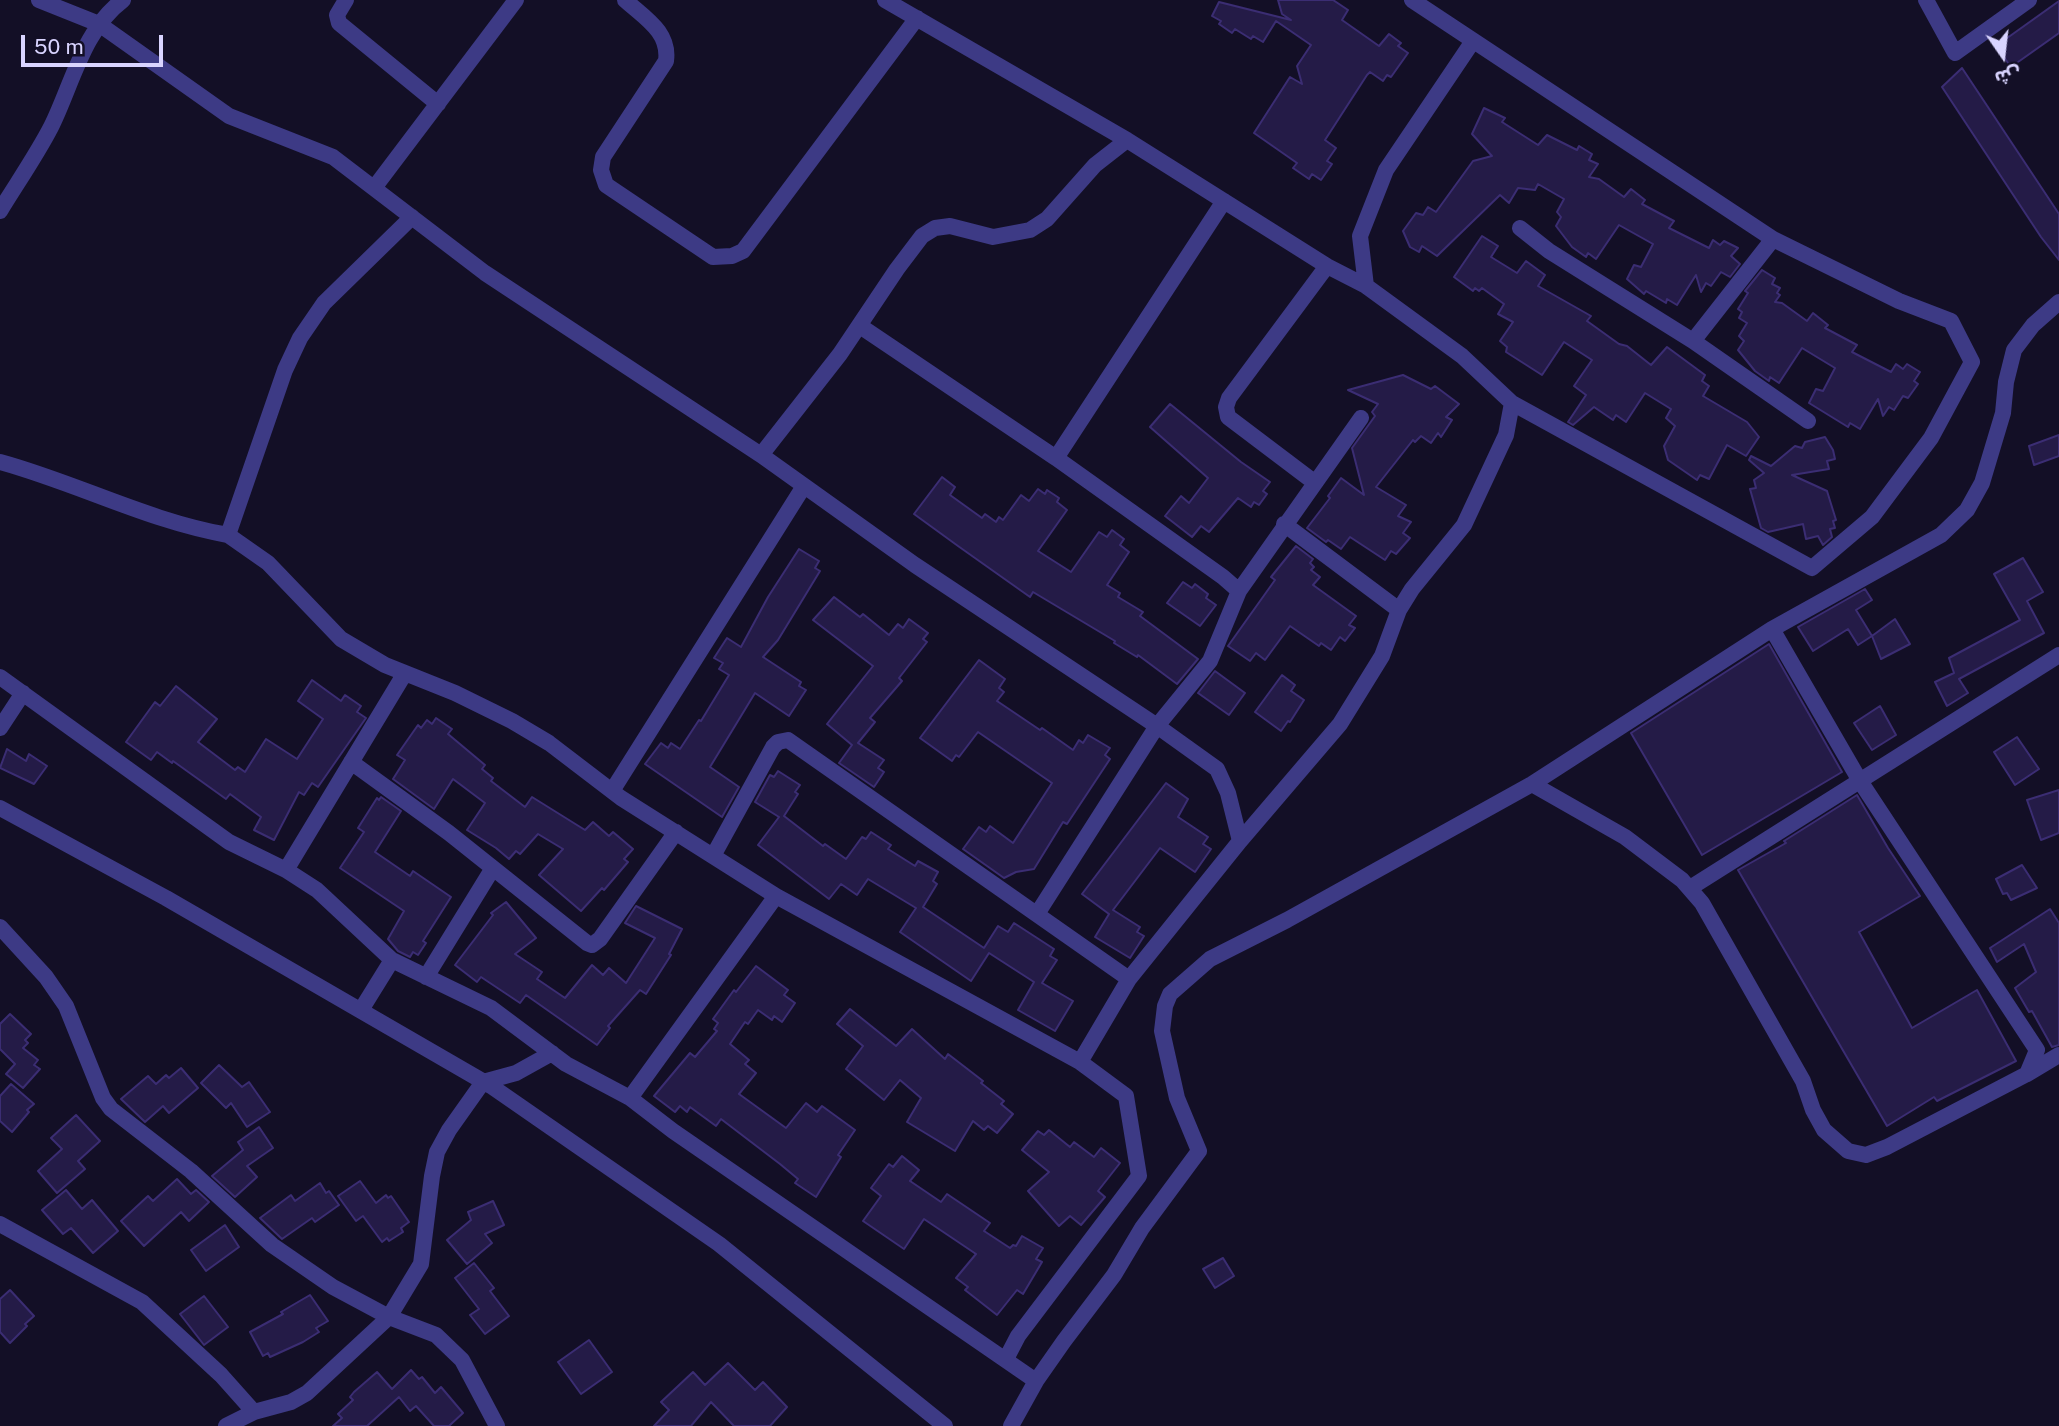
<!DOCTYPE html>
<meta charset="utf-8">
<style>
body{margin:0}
#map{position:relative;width:2059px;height:1426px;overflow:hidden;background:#130f26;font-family:"Public Sans","Noto Sans Arabic",sans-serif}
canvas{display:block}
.north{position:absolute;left:1968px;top:21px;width:70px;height:70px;-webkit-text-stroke:5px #130f26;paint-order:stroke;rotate:166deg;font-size:19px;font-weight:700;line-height:28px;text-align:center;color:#d9d4ff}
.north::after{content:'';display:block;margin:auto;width:24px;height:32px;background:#d9d4ff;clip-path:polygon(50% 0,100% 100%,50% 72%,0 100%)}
.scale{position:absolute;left:21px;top:35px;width:142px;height:32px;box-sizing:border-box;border:4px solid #d9d4ff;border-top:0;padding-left:9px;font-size:21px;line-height:24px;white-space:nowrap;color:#d9d4ff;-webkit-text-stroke:5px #130f26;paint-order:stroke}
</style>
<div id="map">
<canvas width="2059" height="1426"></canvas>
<div class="north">ش</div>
<div class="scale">50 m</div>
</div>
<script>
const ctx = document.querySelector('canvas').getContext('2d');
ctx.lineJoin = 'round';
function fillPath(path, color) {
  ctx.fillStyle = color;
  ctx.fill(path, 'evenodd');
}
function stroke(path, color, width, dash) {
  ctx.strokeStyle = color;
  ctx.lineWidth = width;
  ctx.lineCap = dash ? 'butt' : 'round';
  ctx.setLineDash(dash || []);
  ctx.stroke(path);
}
const building = new Path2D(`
 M1278 0H1333L1348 10 1342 20 1379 46 1389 34 1401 43 1398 46 1408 53 1391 77 1387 75 1383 81 1370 72 1367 75 1325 140 1336 148 1327 161 1332 164 1321 180 1312 174 1309 179 1293 168 1297 163 1254 133 1290 77 1302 84 1297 66 1311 45 1276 21 1263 42 1253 36 1251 39 1235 29 1232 33 1219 24 1221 21 1212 16 1219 2 1291 20 1282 14Z
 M2059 1V33L2011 67 1996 46Z
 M1962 68 2059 214V260L2041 237 1942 87Z
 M1484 108 1505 118 1502 122 1538 145 1547 135 1577 150 1579 146 1592 154 1589 160 1598 164 1589 177 1599 179 1624 197 1631 189 1645 200 1642 204 1674 221 1669 228 1709 248 1713 240 1720 245 1724 241 1738 248 1731 256 1740 264 1730 277 1721 272 1711 286 1706 283 1701 292 1696 275 1677 305 1667 299 1666 303 1646 291 1644 294 1627 279 1634 265 1641 267 1653 244 1619 225 1596 259 1588 253 1586 257 1572 247 1556 226 1561 217 1557 212 1564 199 1538 184 1535 190 1518 188 1509 203 1500 195 1437 256 1422 246 1419 252 1410 247 1403 231 1416 213 1423 215 1428 207 1436 212 1473 161 1492 156 1472 134Z
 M1482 236 1498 246 1491 257 1517 273 1526 261 1545 275 1538 286 1591 316 1587 321 1619 344 1627 346 1651 365 1667 347 1705 375 1702 381 1709 386 1703 396 1747 422 1759 437 1746 456 1727 445 1709 479 1700 475 1697 480 1668 460 1664 446 1675 426 1666 418 1671 409 1645 393 1626 422 1616 415 1613 420 1594 407 1573 425 1568 422 1586 395 1574 386 1592 360 1564 342 1542 375 1506 352 1507 347 1500 341 1513 322 1498 314 1504 304 1482 288 1479 291 1475 288 1473 291 1454 277Z
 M1762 270 1775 278 1772 284 1780 288 1777 293 1780 295 1775 302 1782 303 1807 321 1813 313 1828 325 1825 328 1857 345 1852 352 1891 372 1896 364 1903 369 1907 364 1920 372 1914 381 1918 384 1908 398 1903 396 1894 410 1889 407 1883 416 1878 399 1860 429 1850 423 1848 427 1809 403 1816 389 1823 391 1835 368 1802 348 1779 383 1770 377 1769 381 1755 371 1738 350 1744 341 1739 336 1747 323 1739 318 1742 312 1738 309 1748 293 1745 291Z
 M1403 375 1431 389 1435 386 1459 404 1446 417 1452 420 1441 437 1438 433 1431 443 1421 436 1415 442 1413 440 1376 487 1406 505 1398 516 1411 522 1403 533 1410 538 1396 554 1391 551 1385 560 1350 537 1341 549 1328 540 1326 542 1307 528 1330 498 1328 496 1341 478 1364 495 1352 448 1375 416 1372 412 1378 404 1348 390Z
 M1170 404 1241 462 1270 482 1263 491 1267 494 1259 505 1254 502 1251 507 1238 498 1209 532 1201 526 1192 537 1165 516 1181 496 1189 503 1208 478 1150 427Z
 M2059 435V456L2034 465 2029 446Z
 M1825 437 1833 450 1835 459 1827 461 1829 469 1792 475 1827 491 1836 520 1833 521 1835 528 1830 529 1832 537 1823 545 1818 536 1806 539 1803 524 1768 532 1761 528 1750 489 1756 488 1754 480 1764 473 1749 460 1751 456 1771 466 1795 446 1802 448 1805 442Z
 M942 477 955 487 950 495 982 518 985 514 996 522 999 517 1003 520 1021 495 1029 501 1038 489 1045 494 1047 490 1059 498 1057 502 1067 510 1038 551 1071 572 1099 532 1107 537 1112 530 1124 539 1120 545 1129 552 1107 585 1120 593 1118 597 1143 612 1140 616 1198 659 1177 684 1138 655 1137 657 1114 643 1115 641 1033 592 1030 597 958 546 914 514Z
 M1296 546 1313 559 1310 563 1314 567 1311 570 1320 577 1313 585 1356 616 1349 625 1355 628 1345 641 1340 637 1331 650 1321 643 1319 646 1290 626 1265 660 1256 653 1250 661 1228 646 1275 580 1271 577Z
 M799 549 819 561 815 568 820 571 778 640 763 657 801 682 799 686 806 690 789 716 755 693 710 767 739 787 722 817 645 764 661 743 668 748 671 743 680 749 699 720 701 721 729 675 719 669 723 663 714 658 727 638 741 647 768 597Z
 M2023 558 2043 592 2027 601 2044 633 1959 679 1968 693 1947 706 1935 682 1954 673 1949 658 2020 620 1994 574Z
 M1183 582 1192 588 1195 584 1208 594 1206 598 1216 605 1200 626 1167 603Z
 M1865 589 1872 600 1856 610 1872 636 1858 645 1848 629 1813 651 1798 627Z
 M834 597 860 617 863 614 889 635 898 624 903 628 909 619 928 633 923 639 927 642 899 678 902 681 870 718 875 722 858 743 884 760 878 768 884 772 874 787 839 763 852 745 827 724 873 666 813 620Z
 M1895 619 1910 644 1881 659 1872 636Z
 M1769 644 1842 772 1702 855 1631 733Z
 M979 660 1005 679 999 688 1004 692 997 701 1040 730 1042 728 1073 750 1079 740 1083 743 1088 735 1110 748 1105 755 1110 759 1067 824 1063 822 1034 869 1016 872 1004 878 963 849 979 827 986 832 990 826 1013 843 1052 783 978 732 959 757 956 755 952 761 920 738Z
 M1215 671 1245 693 1229 715 1198 693Z
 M1282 675 1295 685 1291 691 1304 700 1290 722 1288 721 1281 731 1255 712Z
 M312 680 341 701 345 695 361 706 357 712 366 718 318 787 312 783 304 795 299 792 274 840 254 830 261 817 230 794 226 799 173 761 172 763 157 752 151 760 126 742 155 702 160 706 176 686 217 719 198 742 235 770 238 767 245 772 266 739 297 759 323 719 298 701Z
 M1880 706 1896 735 1872 750 1854 723Z
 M436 718 452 729 448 734 485 765 482 769 493 778 491 781 525 807 532 797 585 830 593 822 609 836 613 832 633 849 624 859 628 862 604 890 602 888 581 911 539 875 563 849 538 834 520 854 516 851 509 859 496 848 467 830 485 803 453 779 434 809 393 779 405 760 397 755 418 725 421 728 427 720 432 724Z
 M2017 737 2039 769 2015 785 1994 752Z
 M7 749 26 761 29 754 47 766 34 784 0 768Z
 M778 771 800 785 795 792 798 794 784 816 823 846 825 844 846 859 862 837 866 839 871 832 891 845 888 849 915 866 918 861 938 872 933 881 937 884 923 907 984 948 998 926 1008 932 1014 923 1054 949 1050 956 1057 960 1042 983 1073 1001 1055 1031 1018 1010 1034 982 989 953 971 981 900 932 916 908 868 879 857 895 841 884 829 899 758 845 779 817 755 802 770 775 774 777Z
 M1166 783 1188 799 1178 817 1208 837 1203 844 1211 849 1195 872 1160 848 1113 910 1140 927 1137 932 1144 936 1130 958 1095 937 1109 914 1082 894Z
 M2059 790V833L2041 840 2027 800Z
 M1857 795 1888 848 1920 896 1859 932 1912 1028 1977 990 2016 1061 1937 1101 1934 1097 1887 1126 1738 870 1786 843 1784 841Z
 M381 797 401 811 375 852 410 876 413 871 451 897 423 941 426 943 418 955 413 952 410 957 398 951 388 939 404 911 340 868 364 832 358 828 377 798 379 800Z
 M2022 865 2037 888 2011 900 2007 893 2003 894 1996 879Z
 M506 902 536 938 515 954 542 972 537 979 565 998 592 965 603 975 609 968 626 983 655 938 625 923 636 906 682 929 669 954 671 955 646 994 640 990 608 1026 610 1028 597 1045 526 995 520 1003 481 977 477 982 455 965 493 915 491 913Z
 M2050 909 2059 923V1045L2052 1047 2032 1011 2029 1012 2015 988 2036 972 2024 944 1997 962 1990 948Z
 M756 966 788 990 784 995 795 1003 782 1022 774 1016 772 1020 758 1010 748 1024 745 1022 730 1044 749 1060 745 1064 756 1073 739 1094 786 1128 806 1103 817 1112 822 1106 855 1130 838 1155 841 1157 816 1197 795 1183 798 1179 780 1164 721 1119 716 1126 690 1107 687 1112 680 1106 675 1112 654 1096 690 1053 695 1057 717 1031 714 1029 718 1023 713 1019 734 990 736 992Z
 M850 1009 896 1046 912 1029 945 1059 948 1054 983 1081 981 1083 1004 1101 1001 1104 1013 1114 997 1133 988 1126 984 1130 973 1121 955 1151 907 1122 921 1098 900 1080 884 1100 846 1069 863 1046 837 1024Z
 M10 1014 31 1034 25 1040 28 1043 23 1048 38 1060 34 1065 40 1069 23 1088 6 1074 15 1064 0 1049V1024Z
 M219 1065 242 1087 249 1082 270 1112 247 1127 231 1103 226 1108 201 1083Z
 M181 1068 198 1088 169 1113 163 1106 145 1122 121 1099 148 1076 156 1084 166 1075 169 1078Z
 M11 1084 34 1104 27 1110 29 1112 12 1132 0 1121V1096Z
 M76 1115 100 1141 78 1161 85 1169 57 1193 38 1171 62 1149 51 1138Z
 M259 1127 273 1148 247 1166 257 1177 235 1197 212 1176 243 1150 238 1142Z
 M1049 1130 1070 1147 1074 1142 1094 1157 1101 1148 1120 1163 1098 1191 1105 1197 1081 1225 1070 1216 1059 1226 1028 1191 1049 1172 1022 1150 1038 1131 1044 1135Z
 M902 1156 919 1170 910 1181 941 1202 947 1194 990 1223 984 1231 1010 1248 1013 1245 1016 1246 1022 1236 1043 1248 1036 1259 1042 1262 1023 1294 1017 1290 997 1315 965 1290 968 1287 956 1278 976 1254 924 1219 904 1249 863 1221 881 1196 871 1188 889 1164 893 1167Z
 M177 1179 191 1194 196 1190 209 1202 189 1221 181 1212 144 1246 121 1221 148 1196 153 1201Z
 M360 1181 376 1203 386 1195 388 1198 391 1196 409 1222 401 1228 403 1232 389 1241 387 1238 382 1242 363 1216 356 1221 338 1196Z
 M320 1183 326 1193 329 1191 339 1205 315 1222 312 1218 282 1239 260 1218 291 1195 295 1201Z
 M66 1190 82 1209 92 1200 118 1231 93 1253 71 1228 63 1234 42 1210Z
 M493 1201 504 1225 485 1234 492 1243 467 1264 447 1240 471 1220 468 1212Z
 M225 1225 239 1247 206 1271 191 1250Z
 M1223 1258 1234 1276 1215 1288 1203 1269Z
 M474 1263 494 1288 490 1291 509 1316 485 1334 470 1315 479 1309 455 1278Z
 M10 1290 34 1316 25 1324 27 1326 10 1343 0 1332V1299Z
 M310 1295 328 1321 316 1328 319 1332 303 1342 270 1357 268 1353 263 1356 250 1332 283 1314 281 1312Z
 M204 1296 228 1327 204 1345 180 1314Z
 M589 1340 612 1372 581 1394 558 1362Z
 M728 1363 755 1390 763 1382 787 1407 770 1426H734L711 1402 691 1426H654L669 1410 661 1402 693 1372 705 1385Z
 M411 1370 419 1379 422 1377 435 1393 441 1387 463 1413 449 1426H434L416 1406 410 1411 399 1397 367 1426H333L342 1418 338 1414 353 1400 350 1397 354 1392 377 1372 392 1389Z`);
fillPath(building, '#241b47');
stroke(building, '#3b2d73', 2);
stroke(new Path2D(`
 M39 0 99 24 229 116 333 157 485 273 761 455 915 565 1157 726 1217 769 1228 793 1240 841 1340 724 1382 656 1399 610 1412 589 1464 525 1506 435 1512 403 1462 356 1366 286 1360 236 1386 170 1473 41
 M346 0 337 15 339 23 438 104
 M625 0C645 18 670 32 666 61L603 157 601 170 606 185 713 257 732 256 743 251 917 18
 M885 0 1127 140 1327 266 1366 286
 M1412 0 1773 239 1899 301 1951 321 1972 362 1931 438 1872 517 1812 568 1512 403
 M1926 0 1955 53 2029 0
 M374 188 516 0
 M0 211C17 183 36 156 51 127 72 85 83 30 123 0
 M412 217 324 303 300 338 285 370 228 535 268 563 341 639 385 665 455 693 512 721 549 743 621 798 776 896 1080 1062 1126 1096 1139 1176 1018 1336 1006 1359
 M1520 228 1549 251 1693 341 1808 421
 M860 326 1056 458 1223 577 1239 591 1361 418
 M1693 341 1773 239
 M761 455 840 354 897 269 922 236 935 228 950 226 993 237 1030 230 1047 219 1095 165 1127 140
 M1056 458 1224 201
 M0 462C77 483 148 521 228 535
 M1314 482 1228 417 1226 407 1229 398 1327 266
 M1284 524 1399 610
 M1772 629 1860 781 2037 1050 2027 1074 2059 1055
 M0 677 229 842 286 870 317 890 392 960 491 1008 566 1064 630 1098 673 1131 1036 1381
 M0 728 23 693
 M351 762 449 833 587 943 592 945 600 939 676 832
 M1532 784 1625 837 1682 880 1702 903 1803 1081 1813 1110 1824 1130 1848 1151 1866 1155 1887 1147 2027 1074
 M612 791 804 486
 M0 808 166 898 491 1086 719 1244 945 1426
 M713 856 773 747 778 742 788 740 1129 979
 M286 870 405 673
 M1690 888 2059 655
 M1037 914 1157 726 1210 661 1239 591
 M0 927 46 977 66 1006 103 1098 111 1109 191 1171 272 1245 333 1287 389 1317 436 1335 462 1360 497 1426
 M426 977 493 868
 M361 1010 392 960
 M1080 1062 1129 979 1240 841
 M630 1098 776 896
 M0 1224 142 1302 221 1375 254 1412
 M226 1426 254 1412 291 1402 307 1393 389 1317 421 1264 432 1176 437 1152 449 1130 483 1082 516 1073 552 1053
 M1011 1426 1036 1381 1064 1341 1114 1275 1142 1228 1199 1151 1177 1098 1162 1031 1165 1006 1170 994 1210 959 1287 920 1532 784 1772 629 1941 535 1967 510 1982 483 2003 413 2006 382 2014 350 2033 325 2059 302`), '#3d3a85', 16);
</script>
